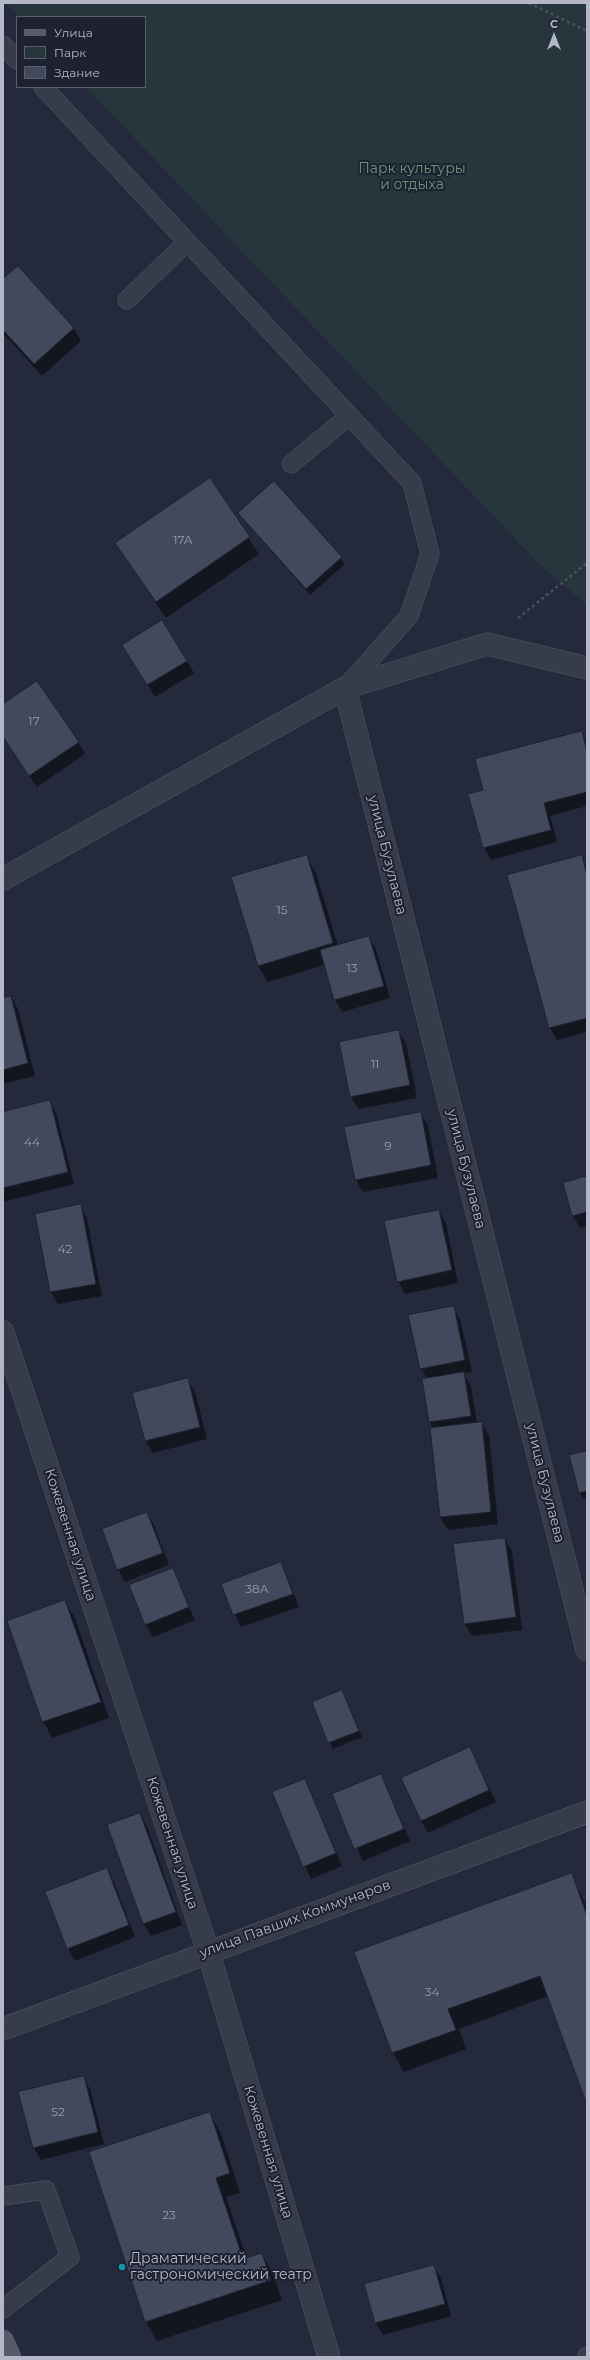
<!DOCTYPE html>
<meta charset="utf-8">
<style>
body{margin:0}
#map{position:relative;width:590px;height:2360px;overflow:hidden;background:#242a3b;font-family:Montserrat,sans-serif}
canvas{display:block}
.frame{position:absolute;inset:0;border:4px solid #b3b7c7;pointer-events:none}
.legend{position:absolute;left:16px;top:16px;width:130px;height:72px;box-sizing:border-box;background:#1d2130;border:1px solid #595d6c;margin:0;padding:5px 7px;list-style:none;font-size:12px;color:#b3b7c7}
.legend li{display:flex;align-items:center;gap:8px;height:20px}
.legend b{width:20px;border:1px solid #595d6c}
.north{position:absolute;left:534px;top:16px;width:40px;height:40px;-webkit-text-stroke:3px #1d2130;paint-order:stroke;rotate:0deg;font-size:11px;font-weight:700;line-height:16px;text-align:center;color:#b3b7c7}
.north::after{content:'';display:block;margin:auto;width:14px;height:18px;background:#b3b7c7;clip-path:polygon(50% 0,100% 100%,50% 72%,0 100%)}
</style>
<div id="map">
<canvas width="590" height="2360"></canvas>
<div class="frame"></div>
<ul class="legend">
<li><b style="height:5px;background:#555b6b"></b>Улица</li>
<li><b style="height:11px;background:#26363c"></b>Парк</li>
<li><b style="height:11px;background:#43495c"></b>Здание</li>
</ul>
<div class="north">С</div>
</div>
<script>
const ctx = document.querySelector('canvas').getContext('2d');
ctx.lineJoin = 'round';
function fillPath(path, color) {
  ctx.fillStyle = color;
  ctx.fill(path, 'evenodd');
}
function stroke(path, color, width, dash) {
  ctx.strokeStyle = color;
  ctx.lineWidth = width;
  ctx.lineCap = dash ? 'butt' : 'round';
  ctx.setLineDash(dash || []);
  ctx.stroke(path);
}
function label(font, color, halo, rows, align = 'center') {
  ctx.font = font + ' Montserrat,sans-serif';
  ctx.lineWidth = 4;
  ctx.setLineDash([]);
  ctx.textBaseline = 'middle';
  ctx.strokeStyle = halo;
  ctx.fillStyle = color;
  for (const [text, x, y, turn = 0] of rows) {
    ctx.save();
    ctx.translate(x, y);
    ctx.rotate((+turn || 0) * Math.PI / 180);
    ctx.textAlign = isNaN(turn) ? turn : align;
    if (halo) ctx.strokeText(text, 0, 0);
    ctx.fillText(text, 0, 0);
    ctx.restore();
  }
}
fillPath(new Path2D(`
 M6 3H587V605L538 563 86 87H145V17H19Z`), '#26363c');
fillPath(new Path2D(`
 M18 267 74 329 81 341 42 376 3 333V281Z
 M210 480 259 554 166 618 117 543Z
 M274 483 345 564 310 595 239 514Z
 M131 657 187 661 194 673 155 697Z
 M3 705 78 742 85 754 37 787 3 738Z
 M581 732 587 742V806L550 816 557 842 491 860 484 847V791Z
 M306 856 316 873 338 946 369 937 376 949 390 998 342 1012 335 1000 325 965 268 982 258 966Z
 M581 857 587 867V1032L557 1040 550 1028 509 876Z
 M11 997 18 1009 35 1076 3 1084V999Z
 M398 1031 406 1043 417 1098 358 1109 351 1097 340 1043Z
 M49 1101 56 1113 74 1184 3 1202V1113Z
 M420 1113 428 1125 438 1178 363 1192 356 1180 346 1128Z
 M587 1177V1226L580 1228 573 1216 564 1184Z
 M80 1205 87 1218 102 1296 58 1304 51 1292 36 1215Z
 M439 1211 446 1223 458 1283 405 1294 398 1281Z
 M453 1307 460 1319 472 1372 464 1374 471 1386 477 1423H481L489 1435 498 1524 448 1530 440 1517 431 1428H433L430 1422 427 1379 421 1369Z
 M188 1380 195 1392 207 1439 153 1453 145 1440Z
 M587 1452V1498L583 1499 580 1493Z
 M147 1513 154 1525 169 1565 125 1582 118 1569Z
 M505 1539 512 1551 522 1630 472 1636 465 1624 454 1545Z
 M280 1563 287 1576 299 1607 241 1627 222 1585Z
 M172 1569 195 1620 153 1637 145 1624Z
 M65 1602 75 1618 109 1718 52 1738 43 1721Z
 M341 1691 362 1737 333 1749 313 1703Z
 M469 1748 496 1802 428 1833 421 1821Z
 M381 1775 410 1841 363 1861 333 1795Z
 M305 1780 342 1866 311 1879 274 1793Z
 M140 1814 147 1826 182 1925 151 1936 144 1924Z
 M107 1869 114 1882 135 1937 75 1961 68 1948Z
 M571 1874 587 1907V2103L548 1996 459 2029 466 2049 404 2072 393 2053Z
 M83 2077 90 2089 104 2144 41 2160 34 2148Z
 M209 2113 221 2133 240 2193 226 2197 247 2259 262 2254 273 2274 282 2300 157 2341 146 2322 90 2153Z
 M433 2266 441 2278 451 2316 383 2335 376 2323 365 2285Z`), '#0007');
const building = new Path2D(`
 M18 266 74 328 34 364 3 330V279Z
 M210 478 250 537 156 602 115 543Z
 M274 481 342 557 306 589 238 513Z
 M162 620 187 661 147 685 122 645Z
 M37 681 79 742 29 776 3 737V704Z
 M582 731 587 752V792L544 803 551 830 483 848 468 794 483 790 475 759Z
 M307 855 333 943 258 966 231 877Z
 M582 855 587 876V1018L549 1028 507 875Z
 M369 936 384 986 334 1000 320 950Z
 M11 996 28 1063 3 1070V998Z
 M399 1030 410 1085 350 1097 339 1042Z
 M50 1100 68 1172 3 1188V1112Z
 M421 1112 431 1165 355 1180 344 1127Z
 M587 1176V1212L572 1216 563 1183Z
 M81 1204 96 1284 50 1292 35 1214Z
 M439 1210 452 1270 397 1282 384 1221Z
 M454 1306 465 1360 420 1369 408 1315Z
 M464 1372 471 1416 429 1422 422 1379Z
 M188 1378 200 1427 145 1441 132 1393Z
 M482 1422 491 1512 440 1517 430 1428Z
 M587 1451V1491L579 1493 569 1455Z
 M147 1512 163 1553 117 1570 102 1529Z
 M505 1538 516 1617 464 1624 453 1544Z
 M281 1562 293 1594 233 1615 221 1584Z
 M173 1568 189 1607 145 1625 129 1585Z
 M65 1600 101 1702 42 1722 7 1621Z
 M342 1690 359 1731 328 1743 312 1702Z
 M470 1747 489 1790 421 1821 401 1778Z
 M381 1774 404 1829 354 1849 332 1794Z
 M305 1779 336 1853 303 1867 272 1792Z
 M140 1813 176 1912 143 1924 107 1825Z
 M107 1868 129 1925 67 1949 45 1892Z
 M572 1873 587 1916V2105L540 1976 448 2009 456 2030 392 2053 354 1952Z
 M84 2076 98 2132 33 2148 18 2092Z
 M210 2112 230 2173 216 2178 243 2259 262 2253 271 2280 145 2322 89 2152Z
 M434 2265 445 2304 375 2323 364 2284Z`);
fillPath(building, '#43495c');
stroke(building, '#1f2332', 1);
const service = new Path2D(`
 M3 45 17 60
 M43 87 412 483 430 554 409 616 345 688
 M127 300 187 242
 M291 464 349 416
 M3 2196 46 2190 70 2257 3 2309
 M586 2357 587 2356`);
const minor = new Path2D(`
 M345 688 587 1650
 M3 879 345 688 487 644 587 668
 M3 1332 208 1951 329 2357
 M3 2029 587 1812`);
const primary = new Path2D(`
 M3 2341 10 2357`);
stroke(service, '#535766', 19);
stroke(minor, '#535766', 23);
stroke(primary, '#414554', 23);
stroke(new Path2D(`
 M529 3 587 31
 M518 618 587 563`), '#445359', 2.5, [3, 3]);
stroke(service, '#373c4b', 18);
stroke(minor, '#373c4b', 22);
stroke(primary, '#555b6b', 22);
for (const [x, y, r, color] of [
 [122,2267,4,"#0f9aa8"]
]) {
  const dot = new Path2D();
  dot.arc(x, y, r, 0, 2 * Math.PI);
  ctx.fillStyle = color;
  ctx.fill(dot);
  stroke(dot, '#1d2130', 1.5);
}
label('12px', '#979cac', null, [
 ["17А",183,540],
 ["17",34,721],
 ["15",282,910],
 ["13",352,968],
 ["11",375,1064],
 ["44",32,1142],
 ["9",388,1146],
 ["42",65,1249],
 ["38А",257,1589],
 ["34",432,1992],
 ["52",58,2112],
 ["23",169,2215]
]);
label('14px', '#6b967c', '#1d2130', [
 ["Парк культуры",412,169],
 ["и отдыха",412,185]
]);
label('14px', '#b3b7c7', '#1d2130', [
 ["улица Бузулаева",387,855,76],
 ["улица Бузулаева",466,1169,76],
 ["улица Бузулаева",545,1483,76],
 ["Кожевенная улица",70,1535,72],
 ["Кожевенная улица",172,1843,72],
 ["улица Павших Коммунаров",295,1919,-20],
 ["Кожевенная улица",268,2152,73]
]);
label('14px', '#b3b7c7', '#1d2130', [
 ["Драматический",130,2259],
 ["гастрономический театр",130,2275]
], 'left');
</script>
